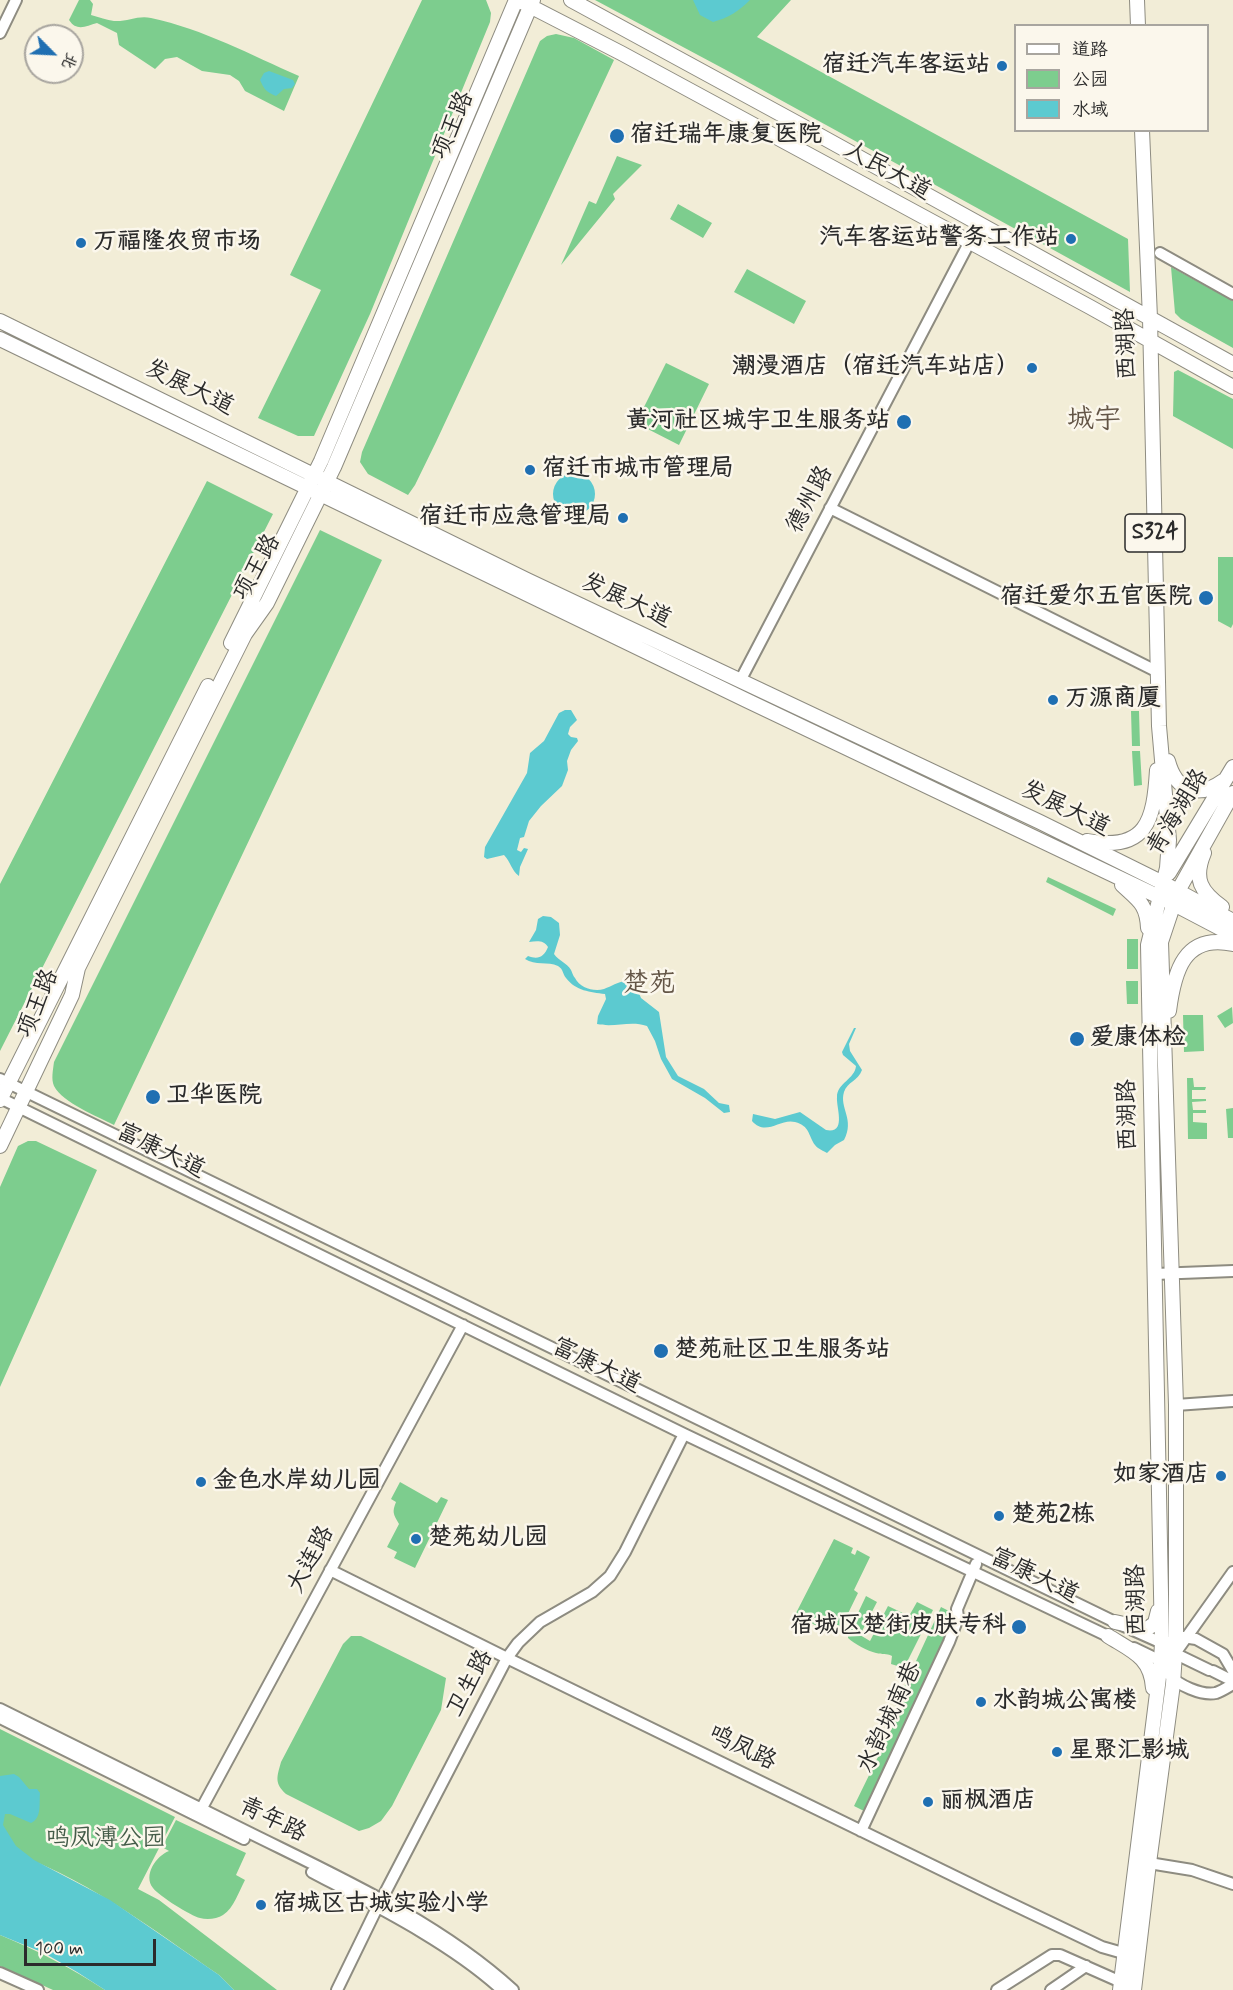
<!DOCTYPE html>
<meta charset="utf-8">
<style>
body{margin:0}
#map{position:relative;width:1233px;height:1990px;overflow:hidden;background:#f2edd7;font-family:Mynerve,"LXGW WenKai TC",sans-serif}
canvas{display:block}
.legend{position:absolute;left:1014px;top:24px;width:195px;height:108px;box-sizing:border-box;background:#fbf7ec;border:2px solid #a8a59f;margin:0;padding:8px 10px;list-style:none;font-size:18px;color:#2b2b2b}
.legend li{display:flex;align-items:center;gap:12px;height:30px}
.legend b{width:30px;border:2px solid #a8a59f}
.north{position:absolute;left:24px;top:24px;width:60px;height:60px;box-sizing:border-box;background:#fbf7ec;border:2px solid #a8a59f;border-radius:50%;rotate:114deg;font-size:16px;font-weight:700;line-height:24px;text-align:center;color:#2b2b2b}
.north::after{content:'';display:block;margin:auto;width:21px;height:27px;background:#1f6fb2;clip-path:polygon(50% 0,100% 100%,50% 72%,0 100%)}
.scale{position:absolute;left:24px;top:1939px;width:132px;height:27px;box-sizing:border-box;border:3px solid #2b2b2b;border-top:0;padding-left:8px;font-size:18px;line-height:21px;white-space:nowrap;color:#2b2b2b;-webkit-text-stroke:4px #fbf7ec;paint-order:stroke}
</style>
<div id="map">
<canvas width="1233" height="1990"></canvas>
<ul class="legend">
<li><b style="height:8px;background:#fff"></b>道路</li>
<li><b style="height:16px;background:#7dcd8e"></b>公园</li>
<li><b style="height:16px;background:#5ccad0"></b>水域</li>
</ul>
<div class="north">北</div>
<div class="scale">100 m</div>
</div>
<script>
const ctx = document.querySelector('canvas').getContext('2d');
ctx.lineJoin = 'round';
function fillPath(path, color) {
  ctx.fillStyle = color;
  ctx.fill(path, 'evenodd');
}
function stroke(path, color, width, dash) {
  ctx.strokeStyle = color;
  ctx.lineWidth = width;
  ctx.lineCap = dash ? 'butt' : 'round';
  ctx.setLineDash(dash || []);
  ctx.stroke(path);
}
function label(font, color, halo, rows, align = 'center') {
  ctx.font = font + ' Mynerve,"LXGW WenKai TC",sans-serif';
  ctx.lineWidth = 5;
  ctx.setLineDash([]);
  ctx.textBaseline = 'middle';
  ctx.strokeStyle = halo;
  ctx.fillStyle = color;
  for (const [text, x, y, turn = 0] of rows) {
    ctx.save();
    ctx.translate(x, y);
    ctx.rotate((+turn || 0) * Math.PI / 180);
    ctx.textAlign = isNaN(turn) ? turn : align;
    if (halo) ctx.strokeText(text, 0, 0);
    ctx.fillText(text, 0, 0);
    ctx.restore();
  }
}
fillPath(new Path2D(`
 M79 0H90L93 4 91 15C99 17 107 20 114 21 127 22 138 15 151 18 203 29 251 55 299 76L284 111 245 91 239 81 230 75 202 71 177 57 165 59 155 69 119 45 117 33 97 23C86 26 77 32 69 20Z
 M422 0H486L491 13 490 22 370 314 314 436H298L258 418 321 290 290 275Z
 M595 0H791L757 37 1128 239 1130 292 726 70Z
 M556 34 574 38 614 60 436 442 415 485 408 495 368 474 360 462 362 452 540 41 547 36Z
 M617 156 642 165 613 194 615 199 561 265 589 201 596 204Z
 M678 204 712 223 703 238 670 219Z
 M1171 267 1233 301V348L1181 319 1175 313Z
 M747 269 806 301 794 324 734 292Z
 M666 363 709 384 679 445 636 423Z
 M1178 370 1233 399V449L1173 416 1174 372Z
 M207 481 273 514 0 1051V884Z
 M320 530 382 560 114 1125C97 1116 63 1103 54 1086 51 1079 53 1070 54 1062Z
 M1218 557H1233V624L1231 628 1218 621Z
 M1131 711H1139L1140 746H1132Z
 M1132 751H1140L1142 785 1134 786Z
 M1048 877 1116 909 1113 916 1046 882Z
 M1127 939H1138V969H1127Z
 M1126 981H1138V1004H1127Z
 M1232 1007 1233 1023 1225 1028 1217 1016Z
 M1183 1015H1203L1204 1051 1184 1052Z
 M1187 1078H1193L1194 1087H1206L1205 1090H1192V1099H1206V1101L1192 1102 1193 1110H1206V1113H1193V1122L1207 1123V1139H1188Z
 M1233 1108V1138H1228L1226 1109Z
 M28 1141H36L97 1170 0 1387V1187L18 1146Z
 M400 1482 437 1503 441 1497 448 1500 415 1568 394 1558 397 1552 387 1547 399 1524C393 1514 392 1512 396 1502L391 1499Z
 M834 1539 853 1548 851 1553 855 1555 857 1550 870 1557 854 1590 858 1593 837 1636 795 1615Z
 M866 1596 877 1602 860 1635 870 1641 888 1606 909 1616 917 1602 933 1610 904 1668 891 1664 892 1656C886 1653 883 1655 876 1653 868 1651 854 1644 848 1638V1634Z
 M941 1607 955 1614 866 1812 854 1806 895 1722 893 1711Z
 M351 1636H361L446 1678 441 1710 392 1806 381 1821 369 1828 359 1831 286 1794C274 1783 277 1777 281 1762L343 1644Z
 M0 1729 175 1817 138 1889 159 1900 277 1990H234L219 1975C149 1927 82 1874 0 1849Z
 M176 1820 246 1853 236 1875 245 1880C239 1891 234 1908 223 1915 217 1919 207 1920 200 1918 191 1916 159 1896 153 1888 143 1875 156 1856 169 1851L162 1847Z
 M0 1935C38 1951 70 1967 105 1990H53L0 1966Z`), '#7dcd8e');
fillPath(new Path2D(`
 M693 0H750C739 11 728 18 713 22L700 15Z
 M269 71 293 80 295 84 292 88 284 89 276 96C266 92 264 89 260 80L264 73Z
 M553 494a21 21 0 1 1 42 0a21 21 0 1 1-42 0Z
 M565 710H571L577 720 570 727 568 734 571 737 577 738 578 741 571 750 567 761 568 770 562 786 541 806 529 821 524 837 520 838 517 850 521 852 524 848 528 849 520 867 519 876C511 870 511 862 504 855L487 859 484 857 485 847 527 773 530 753 544 741 559 713Z
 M543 916 551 917 559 923 560 935 554 954C559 961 567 963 571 970 572 972 573 976 575 978 580 988 594 992 604 989 612 986 617 982 626 981L632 987 636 986 641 998 659 1012 666 1057 678 1076 704 1089 719 1103 729 1105 730 1112 724 1113 705 1098 672 1079 661 1059 655 1041 647 1026C630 1020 615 1028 597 1024L598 1016 606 999 605 994C590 992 576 991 566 978 562 973 564 970 558 966 548 961 535 966 525 959L528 956C538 960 544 957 548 947 544 940 537 941 529 942L536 930 538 919Z
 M854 1028H856L849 1044 850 1051 862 1070C858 1081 847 1082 844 1092 839 1108 855 1119 844 1140L835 1145 827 1153C824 1151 818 1149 815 1145 808 1135 810 1126 795 1122 780 1118 766 1137 752 1121L753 1114 775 1119 800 1112 826 1130C847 1134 836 1108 837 1097 837 1083 855 1079 856 1066L843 1055 842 1052Z
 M14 1774 19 1777 29 1789H37L40 1793C39 1804 42 1818 31 1823L10 1814H5L3 1825 16 1846 34 1860 110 1900 219 1975 234 1990H105L77 1972 44 1953 0 1935V1776Z`), '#5ccad0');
const minor = new Path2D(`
 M0 33 16 0
 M1160 253 1233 294
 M830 508 1158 672
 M740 681 969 243
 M0 1079 1115 1622 1162 1643 1169 1642
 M0 1098 684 1434 1114 1639
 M1155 1274 1233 1271
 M1176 1405 1233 1401
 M330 1570 513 1661 993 1895 1102 1947 1130 1955
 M1183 1637 1196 1639 1223 1654 1233 1671
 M1134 1648 1161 1661 1171 1659 1233 1572
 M1176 1654 1209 1670
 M1213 1671 1233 1681
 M1169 1674C1177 1685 1202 1696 1216 1693 1222 1691 1228 1687 1233 1684
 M0 1709C84 1751 168 1793 252 1834 341 1878 440 1923 513 1990
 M0 1718 244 1839
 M198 1815 463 1325
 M861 1831 949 1642 958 1618 957 1609 976 1564
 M1149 1863 1192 1870 1233 1884
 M312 1872C374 1905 451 1943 502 1990
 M0 1973 38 1990
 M337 1990 374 1914 507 1658 518 1643 540 1622 592 1592 610 1576 625 1552 684 1434
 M997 1990 1052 1955H1060L1121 1982
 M1051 1990 1086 1966`);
const major = new Path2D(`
 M571 0 797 123 1233 364
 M1137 0 1138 26
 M522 2 621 53 1090 307 1233 387
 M0 321 527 580 1040 822 1163 883 1233 921
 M0 339 748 701 1172 903 1233 935
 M231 643 321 461 516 0
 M1168 761C1176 791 1198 799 1223 781
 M1087 841C1147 852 1154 820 1157 770
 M1204 853C1193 879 1201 892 1222 907
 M1169 873 1233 767
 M1122 885C1138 900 1147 904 1148 928
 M1169 1011C1174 972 1184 933 1233 944
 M0 1100 208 686
 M0 1146 72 995 78 968 245 634 267 603 334 467 533 0
 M1115 1622 1147 1629 1155 1623 1158 1611
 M1108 1636C1132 1651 1151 1657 1153 1688
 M1120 1990 1161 1661 1162 1643 1148 945 1167 868 1169 840 1159 726 1150 318 1142 130
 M1134 1990 1149 1863 1173 1684 1176 1637V1405L1161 942 1178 891 1233 793`);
stroke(minor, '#8e8c81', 14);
stroke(major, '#8e8c81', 16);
stroke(minor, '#fff', 10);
stroke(major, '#fff', 14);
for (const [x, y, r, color] of [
 [1002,66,6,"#1f6fb2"],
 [617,136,8,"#1f6fb2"],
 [1071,239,6,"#1f6fb2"],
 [81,243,6,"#1f6fb2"],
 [1032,368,6,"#1f6fb2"],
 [904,422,8,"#1f6fb2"],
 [530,470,6,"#1f6fb2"],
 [623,518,6,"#1f6fb2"],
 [1206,598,8,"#1f6fb2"],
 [1053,700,6,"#1f6fb2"],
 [1077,1039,8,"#1f6fb2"],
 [153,1097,8,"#1f6fb2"],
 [661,1351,8,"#1f6fb2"],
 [1221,1476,6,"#1f6fb2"],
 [201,1482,6,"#1f6fb2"],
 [999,1516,6,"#1f6fb2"],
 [416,1539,6,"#1f6fb2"],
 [1019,1627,8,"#1f6fb2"],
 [981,1702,6,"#1f6fb2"],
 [1057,1752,6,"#1f6fb2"],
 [928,1802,6,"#1f6fb2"],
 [261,1905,6,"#1f6fb2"]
]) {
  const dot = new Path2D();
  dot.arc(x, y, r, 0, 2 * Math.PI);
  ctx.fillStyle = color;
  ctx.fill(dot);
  stroke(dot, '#fbf7ec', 2);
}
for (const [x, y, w] of [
 [1155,533,60]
]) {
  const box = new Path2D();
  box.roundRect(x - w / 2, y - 19, w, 38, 4.5);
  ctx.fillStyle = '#fbf7ec';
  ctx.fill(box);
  stroke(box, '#2b2b2b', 1.5);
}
label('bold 22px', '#2b2b2b', null, [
 ["S324",1155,533]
]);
label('bold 24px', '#2b2b2b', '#fbf7ec', [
 ["宿迁汽车客运站",990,66,"right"],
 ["宿迁瑞年康复医院",630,136],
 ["汽车客运站警务工作站",1059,239,"right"],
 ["万福隆农贸市场",93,243],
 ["潮漫酒店（宿迁汽车站店）",1020,368,"right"],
 ["黄河社区城宇卫生服务站",890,422,"right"],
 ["宿迁市城市管理局",542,470],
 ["宿迁市应急管理局",611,518,"right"],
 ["宿迁爱尔五官医院",1192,598,"right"],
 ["万源商厦",1065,700],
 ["爱康体检",1090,1039],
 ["卫华医院",166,1097],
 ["楚苑社区卫生服务站",674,1351],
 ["如家酒店",1209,1476,"right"],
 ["金色水岸幼儿园",213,1482],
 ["楚苑2栋",1011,1516],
 ["楚苑幼儿园",428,1539],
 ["宿城区楚街皮肤专科",1006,1627,"right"],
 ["水韵城公寓楼",993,1702],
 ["星聚汇影城",1069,1752],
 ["丽枫酒店",940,1802],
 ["宿城区古城实验小学",273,1905]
], 'left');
label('24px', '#2b2b2b', '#fbf7ec', [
 ["项王路",454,126,-67],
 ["人民大道",887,172,29],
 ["西湖路",1128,344,-92],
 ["发展大道",189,389,26],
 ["德州路",811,500,-62],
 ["项王路",258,568,-61],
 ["发展大道",626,602,25],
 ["发展大道",1065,810,26],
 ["青海湖路",1179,813,-59],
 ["项王路",39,1004,-68],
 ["西湖路",1129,1115,-91],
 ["富康大道",160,1152,26],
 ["富康大道",596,1367,26],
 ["大连路",312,1560,-62],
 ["富康大道",1034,1577,26],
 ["西湖路",1138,1600,-91],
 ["卫生路",471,1684,-62],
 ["水韵城南巷",891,1718,-65],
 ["鸣凤路",742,1749,26],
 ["青年路",272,1821,26]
]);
label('24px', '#445c49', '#fbf7ec', [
 ["鸣凤溥公园",106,1840]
]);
label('27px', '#635546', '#fbf7ec', [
 ["城宇",1094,421],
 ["楚苑",649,985]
]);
</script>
